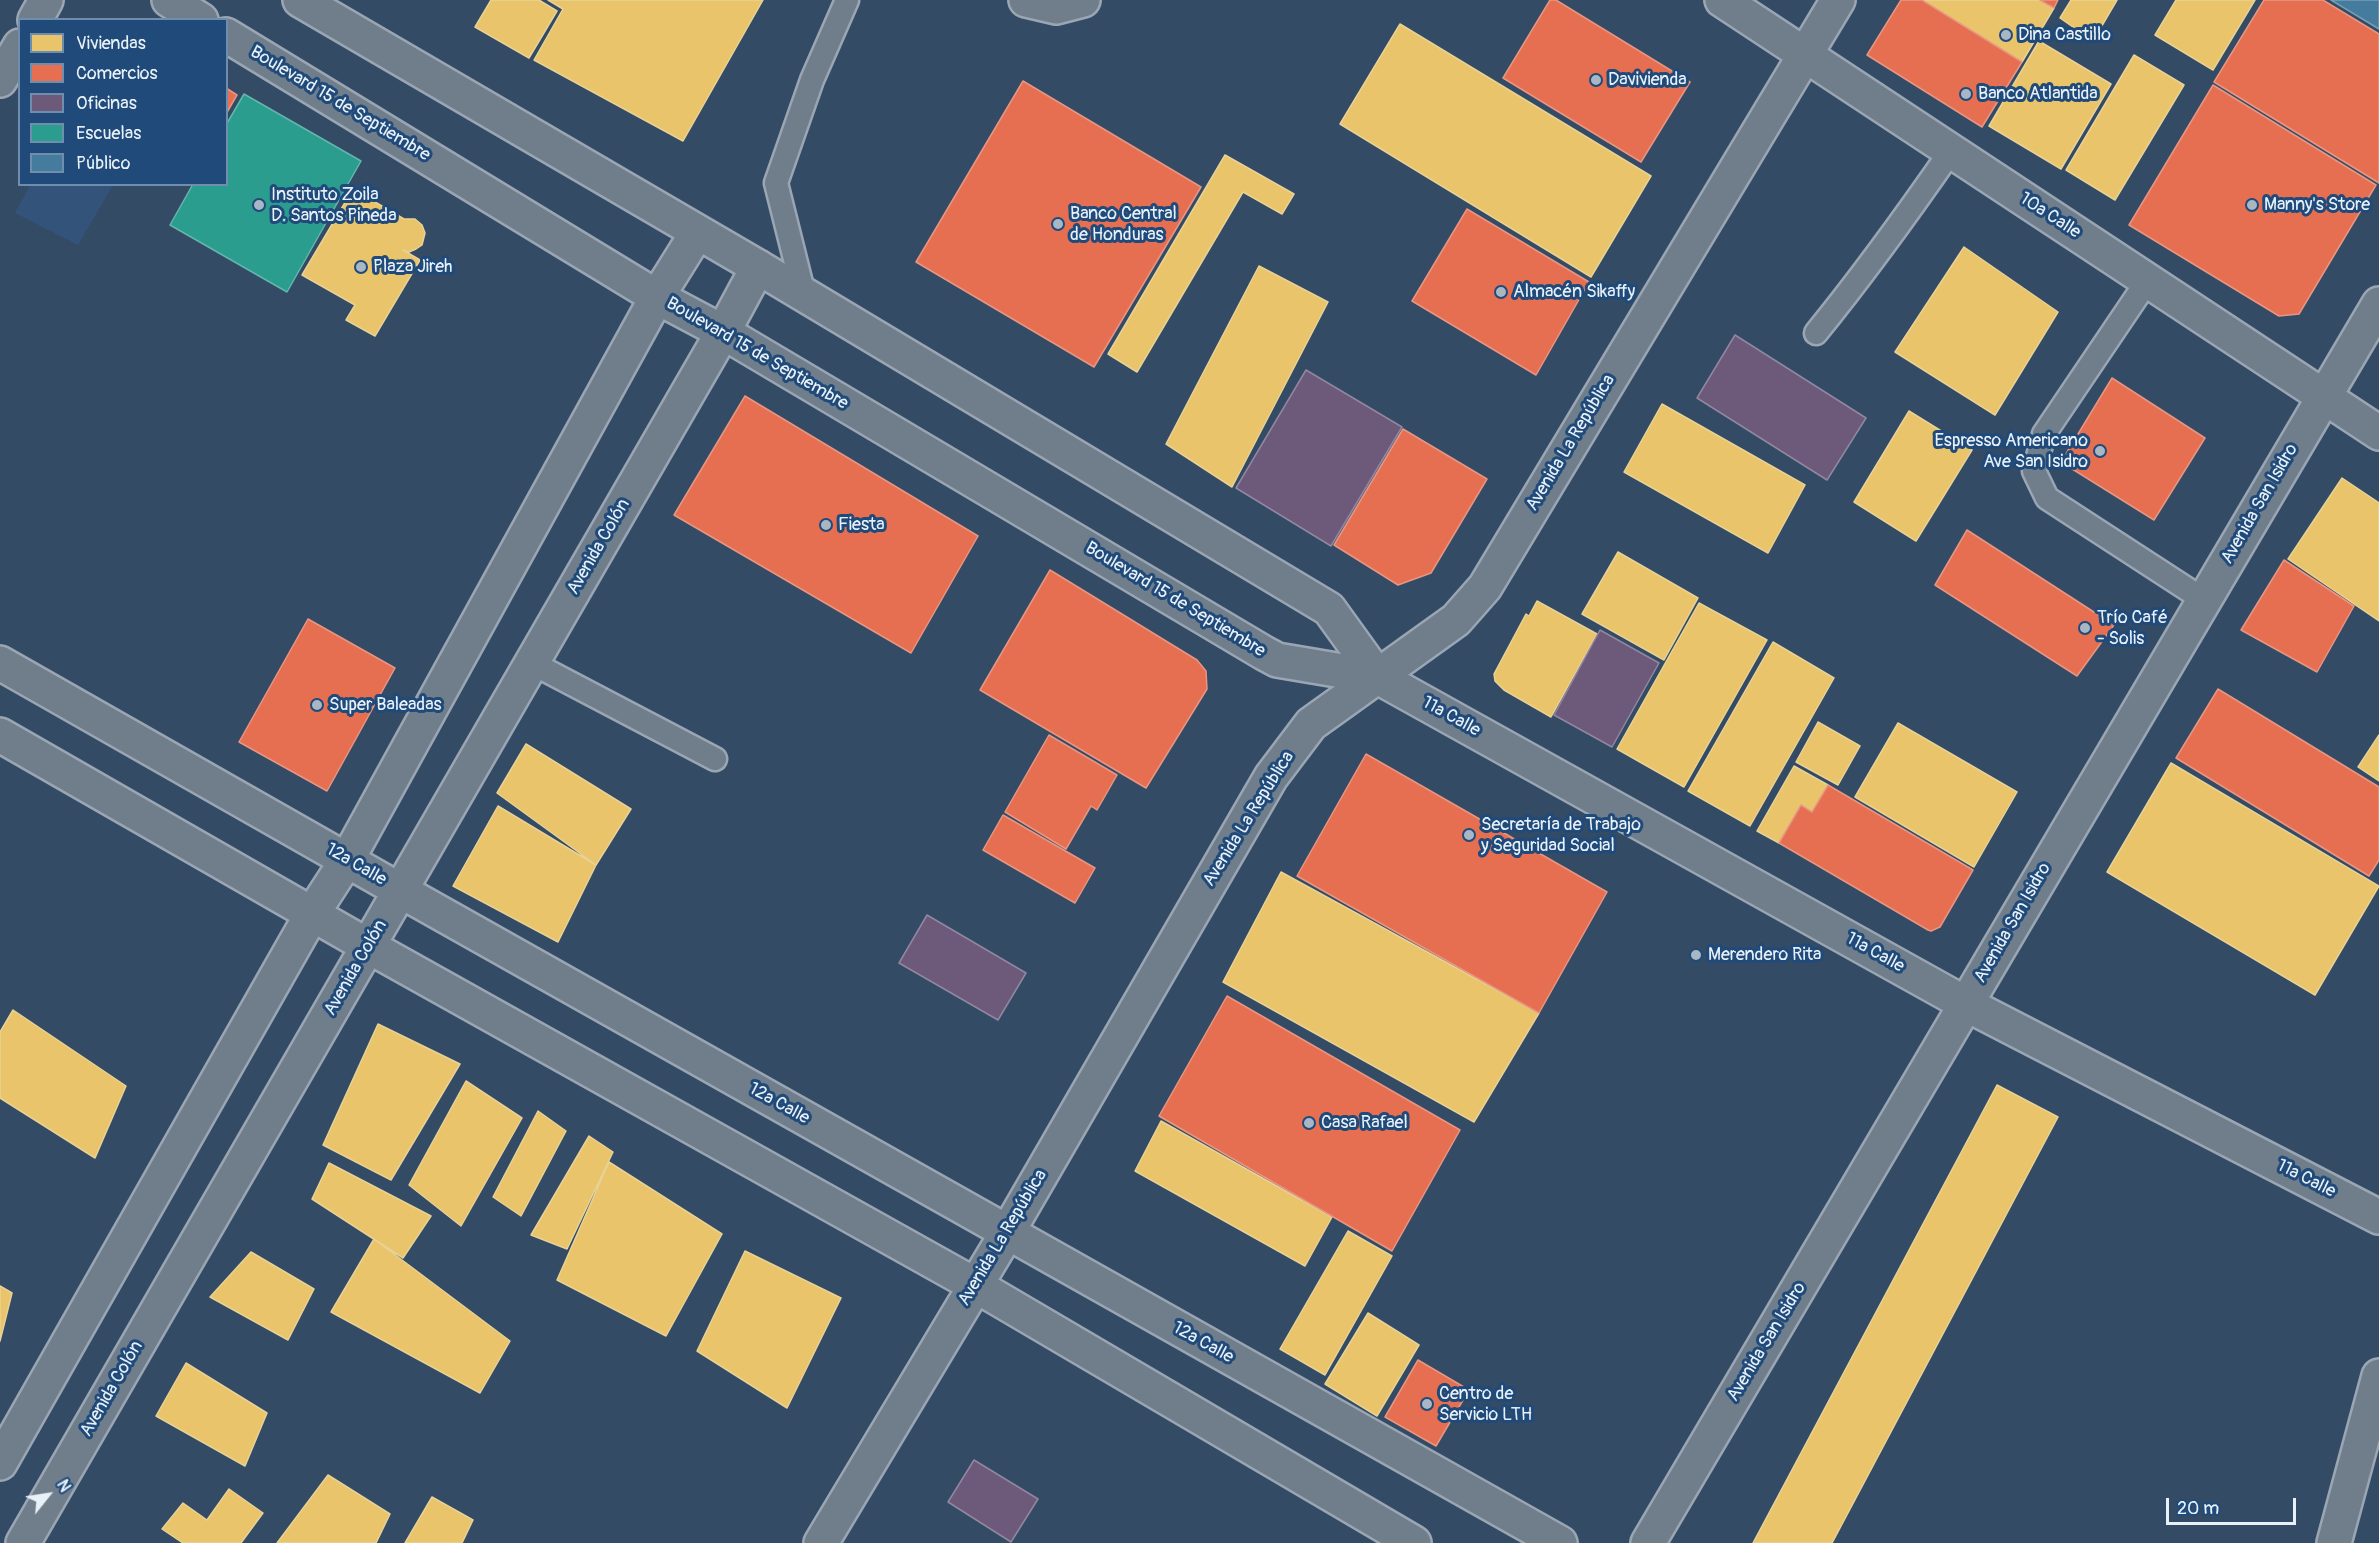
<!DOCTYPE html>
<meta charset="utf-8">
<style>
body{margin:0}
#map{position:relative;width:2379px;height:1543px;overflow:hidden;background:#344b65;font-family:Pangolin,sans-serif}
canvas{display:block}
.legend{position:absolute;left:18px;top:18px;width:210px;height:168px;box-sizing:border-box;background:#1f4a7a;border:2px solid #6f8dac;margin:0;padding:8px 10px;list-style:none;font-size:18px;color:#e8f1f8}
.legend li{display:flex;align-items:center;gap:12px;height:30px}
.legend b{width:30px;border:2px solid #6f8dac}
.north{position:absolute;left:18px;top:1465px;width:60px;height:60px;-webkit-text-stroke:4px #1f4a7a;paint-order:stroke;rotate:60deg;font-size:16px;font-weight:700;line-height:24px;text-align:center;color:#e8f1f8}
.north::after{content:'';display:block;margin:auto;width:21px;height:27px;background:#e8f1f8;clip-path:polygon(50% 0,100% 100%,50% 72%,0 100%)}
.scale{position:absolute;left:2166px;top:1498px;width:130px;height:27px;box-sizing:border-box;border:3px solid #e8f1f8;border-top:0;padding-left:8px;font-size:18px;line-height:21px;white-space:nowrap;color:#e8f1f8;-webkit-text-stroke:4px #1f4a7a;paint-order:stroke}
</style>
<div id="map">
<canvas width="2379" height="1543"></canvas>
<ul class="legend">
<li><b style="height:16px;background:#e9c46a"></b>Viviendas</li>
<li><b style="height:16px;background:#e76f51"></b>Comercios</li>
<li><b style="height:16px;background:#6d597a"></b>Oficinas</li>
<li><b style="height:16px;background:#2a9d8f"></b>Escuelas</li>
<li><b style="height:16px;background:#457b9d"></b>Público</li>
</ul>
<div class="north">N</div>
<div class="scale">20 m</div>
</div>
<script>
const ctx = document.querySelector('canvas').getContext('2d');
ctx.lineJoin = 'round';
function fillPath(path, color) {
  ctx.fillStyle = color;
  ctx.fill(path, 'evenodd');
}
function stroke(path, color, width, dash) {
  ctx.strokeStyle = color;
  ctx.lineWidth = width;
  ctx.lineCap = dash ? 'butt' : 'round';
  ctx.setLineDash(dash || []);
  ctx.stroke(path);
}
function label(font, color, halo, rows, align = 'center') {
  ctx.font = font + ' Pangolin,sans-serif';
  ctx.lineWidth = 6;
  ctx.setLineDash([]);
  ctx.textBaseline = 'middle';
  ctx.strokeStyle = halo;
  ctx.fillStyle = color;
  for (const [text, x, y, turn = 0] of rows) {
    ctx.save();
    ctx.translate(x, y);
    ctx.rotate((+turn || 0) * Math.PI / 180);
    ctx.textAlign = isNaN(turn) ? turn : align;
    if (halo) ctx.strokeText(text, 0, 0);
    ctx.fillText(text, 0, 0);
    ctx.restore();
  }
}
fillPath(new Path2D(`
 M30 185V184L113 185 78 245 15 213Z`), '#33537b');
const homes = new Path2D(`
 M491 0H539L557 11 529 58 475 27Z
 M548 0H763L683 141 534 60 563 9Z
 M1914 0H2040L2054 8 2022 62Z
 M2071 0H2117L2093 41 2060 18Z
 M2176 0H2255L2213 70 2155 35Z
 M1400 24 1651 176 1591 277 1340 124Z
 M2039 41 2111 84 2061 169 1989 126Z
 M2134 55 2184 85 2115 200 2066 170Z
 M1225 155 1294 194 1282 214 1243 192 1137 372 1108 354Z
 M353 189 404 219H415L422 225 425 233 422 245 416 249 409 252 403 250 420 260 375 336 346 320 355 305 302 275Z
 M1964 247 2058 312 1995 415 1895 352Z
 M1259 266 1328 302 1232 487 1166 444Z
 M1662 404 1805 485 1768 553 1624 472Z
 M1909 411 1972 450 1916 541 1854 502Z
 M2342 478 2379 503V621L2288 559Z
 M1618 552 1698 598 1664 660 1582 614Z
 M1537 601 1597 634 1551 717 1504 690 1495 681 1494 674 1526 614 1529 616Z
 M1699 603 1767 640 1684 787 1617 749Z
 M1773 642 1834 678 1750 826 1688 791Z
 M1818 722 1860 746 1838 785 1796 762Z
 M1898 723 2017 792 1974 867 1855 797Z
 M2379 735V781L2358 767Z
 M526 744 631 809 596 865 497 793Z
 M2171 763 2379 886 2315 995 2107 872Z
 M1794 766 1828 785 1812 812 1801 805 1779 843 1757 831Z
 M498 806 596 865 558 942 453 886Z
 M1281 872 1539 1013 1474 1122 1223 982Z
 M13 1010 126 1086 95 1158 0 1098V1032Z
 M378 1024 460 1064 391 1180 323 1145Z
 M466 1081 522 1118 461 1226 409 1185Z
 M1997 1085 2058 1117 1832 1543H1753Z
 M538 1111 566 1131 521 1216 493 1197Z
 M1161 1121 1332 1217 1305 1266 1135 1171Z
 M589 1136 613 1152 567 1249 531 1235Z
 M609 1162 722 1234 666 1336 557 1280Z
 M329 1163 431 1216 403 1258 312 1199Z
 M1348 1231 1392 1256 1325 1375 1280 1349Z
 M374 1239 510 1341 480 1393 331 1312Z
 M745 1251 841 1298 787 1408 697 1351Z
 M251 1252 314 1289 288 1340 210 1297Z
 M0 1286 12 1293 0 1341Z
 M1368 1313 1419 1345 1377 1416 1325 1384Z
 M186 1363 267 1413 245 1466 156 1416Z
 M328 1475 390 1514 376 1543H277Z
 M229 1489 263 1513 241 1543H183L162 1529 183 1503 207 1520Z
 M432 1497 473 1520 462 1543H405Z`);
fillPath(homes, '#e9c46a');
stroke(homes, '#e9d295', 1.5);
const shops = new Path2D(`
 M1550 0H1556L1690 82 1641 162 1503 78Z
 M1901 0H1922L2022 62 1982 127 1867 55Z
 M2040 0H2058L2054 8Z
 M2264 0H2323L2379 34V183L2214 82Z
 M1023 81 1201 187 1094 367 916 262Z
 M2213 85 2376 185 2299 314 2279 316 2129 225Z
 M226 88 237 95 226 114Z
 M1467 209 1589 282 1536 375 1412 301Z
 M2112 378 2205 438 2154 520 2061 462Z
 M745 396 978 536 911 653 674 515Z
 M1403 429 1487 479 1431 573 1398 585 1334 545Z
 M1967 530 2114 625 2077 676 1935 585Z
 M2284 560 2354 606 2317 672 2241 630Z
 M1050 570 1197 660 1206 671 1207 689 1146 788 980 690Z
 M308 619 395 668 327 791 239 742Z
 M2218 689 2379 787V860L2369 876 2176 758Z
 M1049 735 1117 775 1097 810 1091 806 1066 849 1005 812Z
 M1366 754 1607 892 1539 1013 1297 876Z
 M1828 785 1973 870 1940 927 1931 931 1928 930 1779 843 1801 805 1812 812Z
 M1003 815 1095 868 1075 903 983 850Z
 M1227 996 1460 1130 1392 1251 1159 1116Z
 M1418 1360 1469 1390 1436 1446 1385 1417Z`);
fillPath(shops, '#e76f51');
stroke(shops, '#e79683', 1.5);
const offices = new Path2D(`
 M1735 335 1866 418 1827 480 1697 398Z
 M1306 370 1402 427 1331 546 1236 488Z
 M1600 630 1659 663 1612 747 1554 715Z
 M927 915 1026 973 998 1020 899 963Z
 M974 1460 1038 1499 1011 1542 948 1502Z`);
fillPath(offices, '#6d597a');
stroke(offices, '#9287a0', 1.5);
const schools = new Path2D(`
 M244 94 361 161 287 292 170 225 193 184H226V125Z`);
fillPath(schools, '#2a9d8f');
stroke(schools, '#63b6ae', 1.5);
const public = new Path2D(`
 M2331 0H2379V29Z`);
fillPath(public, '#457b9d');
stroke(public, '#769eb8', 1.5);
const lane = new Path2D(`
 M2148 280 2044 434 2034 471 2047 498 2204 600
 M804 295 776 183 812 80 847 0
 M1816 333C1864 274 1908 213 1951 151
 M532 663 715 759`);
const street = new Path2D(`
 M1026 0 1056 7 1083 0
 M1722 0 2379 433
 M35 20 46 0
 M0 80 20 46
 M0 663 401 891 1560 1543
 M0 735 368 946 975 1285 1414 1543
 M1966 1004 2379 1217
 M0 1463 312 914 347 860 657 297 697 233
 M23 1543 723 332 758 267
 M821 1543 1007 1233 1271 777 1311 724 1456 620 1485 587 1838 0`);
const secondary = new Path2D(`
 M169 0 201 20
 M300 0 758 267 1329 609 1378 677
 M226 35 657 297 723 332 1264 653 1277 660 1378 677 1966 1004
 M1648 1543 2379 304
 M2334 1543 2379 1376`);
stroke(lane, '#9aa6b3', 27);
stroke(street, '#9aa6b3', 38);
stroke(secondary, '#9aa6b3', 38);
stroke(lane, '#707e8c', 22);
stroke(street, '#707e8c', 33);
stroke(secondary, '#707e8c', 33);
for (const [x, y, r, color] of [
 [2006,35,6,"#a9b7c5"],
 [1596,80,6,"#a9b7c5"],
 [1966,94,6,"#a9b7c5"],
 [259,205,6,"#a9b7c5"],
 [2252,205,6,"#a9b7c5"],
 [1058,224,6,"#a9b7c5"],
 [361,267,6,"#a9b7c5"],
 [1501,292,6,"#a9b7c5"],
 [2100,451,6,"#a9b7c5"],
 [826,525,6,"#a9b7c5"],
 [2085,628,6,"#a9b7c5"],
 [317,705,6,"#a9b7c5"],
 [1469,835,6,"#a9b7c5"],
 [1696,955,6,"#a9b7c5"],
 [1309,1123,6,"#a9b7c5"],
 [1427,1404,6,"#a9b7c5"]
]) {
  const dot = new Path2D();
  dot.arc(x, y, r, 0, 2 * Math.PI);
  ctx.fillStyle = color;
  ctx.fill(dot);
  stroke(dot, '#1f4a7a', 2);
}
label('18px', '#e8f1f8', '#1f4a7a', [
 ["Dina Castillo",2018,35],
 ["Davivienda",1608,80],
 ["Banco Atlantida",1978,94],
 ["Instituto Zoila",271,195],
 ["D. Santos Pineda",271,216],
 ["Manny's Store",2264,205],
 ["Banco Central",1070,214],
 ["de Honduras",1070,235],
 ["Plaza Jireh",373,267],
 ["Almacén Sikaffy",1513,292],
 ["Espresso Americano",2088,441,"right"],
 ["Ave San Isidro",2088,462,"right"],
 ["Fiesta",838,525],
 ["Trío Café",2097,618],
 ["- Solis",2097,639],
 ["Super Baleadas",329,705],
 ["Secretaría de Trabajo",1481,825],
 ["y Seguridad Social",1481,846],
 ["Merendero Rita",1708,955],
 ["Casa Rafael",1321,1123],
 ["Centro de",1439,1394],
 ["Servicio LTH",1439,1415]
], 'left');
label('18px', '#e8f1f8', '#1f4a7a', [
 ["Boulevard 15 de Septiembre",340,104,31],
 ["10a Calle",2050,216,33],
 ["Boulevard 15 de Septiembre",757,354,30],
 ["Avenida La República",1571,443,-59],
 ["Avenida San Isidro",2260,504,-60],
 ["Avenida Colón",599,547,-60],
 ["Boulevard 15 de Septiembre",1175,600,31],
 ["11a Calle",1451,717,29],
 ["Avenida La República",1249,819,-58],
 ["12a Calle",356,865,30],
 ["Avenida San Isidro",2013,923,-60],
 ["11a Calle",1875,953,29],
 ["Avenida Colón",356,968,-60],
 ["12a Calle",779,1104,29],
 ["11a Calle",2306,1179,27],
 ["Avenida La República",1003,1238,-59],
 ["Avenida San Isidro",1767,1342,-59],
 ["12a Calle",1203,1343,29],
 ["Avenida Colón",112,1389,-60]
]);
</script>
